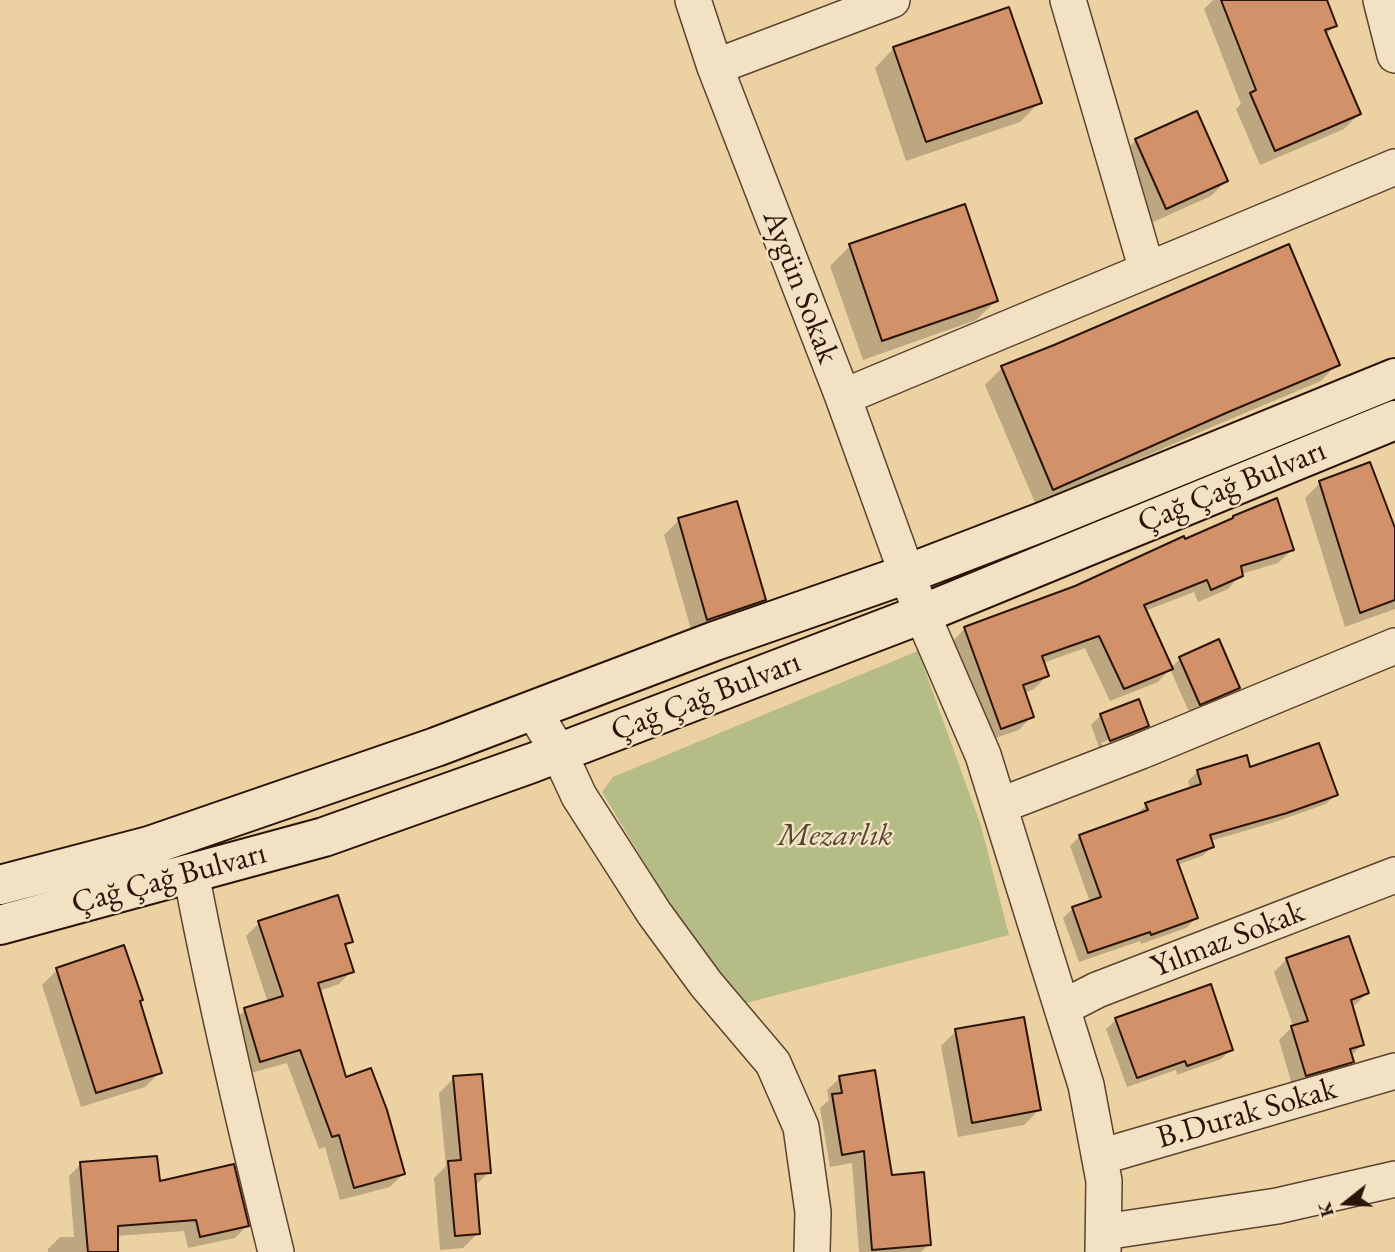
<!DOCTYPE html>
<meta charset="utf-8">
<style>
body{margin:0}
#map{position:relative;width:1395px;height:1252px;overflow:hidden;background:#ecd1a2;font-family:"EB Garamond",serif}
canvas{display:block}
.north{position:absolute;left:1311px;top:1168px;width:70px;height:70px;-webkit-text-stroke:5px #f3e1c3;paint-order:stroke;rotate:252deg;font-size:19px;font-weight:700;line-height:28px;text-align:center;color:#2a1409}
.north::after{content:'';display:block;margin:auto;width:24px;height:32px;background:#2a1409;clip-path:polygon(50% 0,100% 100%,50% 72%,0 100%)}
</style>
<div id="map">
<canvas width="1395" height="1252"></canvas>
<div class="north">K</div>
</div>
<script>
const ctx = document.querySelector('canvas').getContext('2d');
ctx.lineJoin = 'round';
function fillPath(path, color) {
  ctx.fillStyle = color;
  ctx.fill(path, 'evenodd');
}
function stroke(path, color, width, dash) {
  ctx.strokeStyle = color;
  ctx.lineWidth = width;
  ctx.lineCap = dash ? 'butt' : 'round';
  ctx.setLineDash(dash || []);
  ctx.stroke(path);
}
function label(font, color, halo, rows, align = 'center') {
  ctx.font = font + ' "EB Garamond",serif';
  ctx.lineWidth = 5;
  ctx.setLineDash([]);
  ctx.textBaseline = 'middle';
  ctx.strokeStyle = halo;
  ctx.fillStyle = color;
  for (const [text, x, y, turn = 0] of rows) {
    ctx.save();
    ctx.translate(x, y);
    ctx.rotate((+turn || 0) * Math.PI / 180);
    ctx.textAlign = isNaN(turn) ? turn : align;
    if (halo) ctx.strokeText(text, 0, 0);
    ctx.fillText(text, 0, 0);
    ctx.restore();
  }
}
fillPath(new Path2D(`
 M918 651 981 826 1009 935 746 1003 693 944 602 792 613 777Z`), '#b6bc86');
fillPath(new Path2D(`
 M1213 0H1325L1335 26 1325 35 1359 114 1344 129 1260 165 1236 109 1241 104 1204 9Z
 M894 48 1040 102 1020 122 906 161 875 68Z
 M1136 140 1226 181 1211 196 1151 223 1121 155Z
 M850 246 996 301 976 320 863 360 830 266Z
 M1337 364 1321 381 1207 429 1036 505 985 385 1002 368Z
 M1320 483 1395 533V609L1345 627 1305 498Z
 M1234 517 1292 550 1278 563 1241 574 1228 589 1198 602 1194 592 1145 611 1171 668 1180 659 1238 688 1228 698 1190 714 1170 669 1158 682 1110 701 1085 648 1043 663 1047 676 1034 689 1024 693 1032 716 1019 730 987 741 952 642 965 628 1076 588 1229 522Z
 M679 520 764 599 749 614 692 633 664 535Z
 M1101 715 1147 725 1137 735 1100 750 1091 725ZM1138 728V732L1103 746 1101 743Z
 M1249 770 1336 794 1326 804 1275 822 1210 841 1212 847 1202 856 1177 865 1196 918 1186 928 1141 944 1140 941 1079 962 1063 918 1073 908 1090 902 1070 846 1080 836 1136 815 1146 805 1190 789 1188 781 1198 771Z
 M259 923 351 941 345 948 352 971 339 984 319 991 345 1080 403 1174 390 1187 340 1200 325 1147 319 1149 287 1063 247 1074 232 1023 245 1010 268 1003 246 936Z
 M1348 938 1367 993 1355 1005 1351 1007 1362 1045 1351 1056 1352 1061 1340 1074 1293 1088 1279 1040 1293 1026 1274 972 1286 960Z
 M57 970 139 1002 160 1072 145 1087 81 1107 42 985Z
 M1116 1020 1231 1050 1221 1059 1177 1075 1176 1070 1127 1087 1106 1029Z
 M956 1031 1039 1110 1024 1125 958 1137 941 1046Z
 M454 1078 489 1172 474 1187 478 1233 463 1248 440 1250 434 1178 446 1166 439 1093Z
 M840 1078 890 1177 929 1244 921 1252H859L852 1163 830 1167 820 1108 829 1100 827 1090Z
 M81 1164 158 1183 247 1226 235 1238 188 1248 184 1231 116 1236V1252H48V1249L60 1237H74L69 1176Z`), '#0003');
const building = new Path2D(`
 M1221 0H1327L1337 26 1325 30 1361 114 1275 151 1250 93 1256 90Z
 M1009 7 1042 103 926 142 893 47Z
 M1197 111 1228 181 1166 209 1135 139Z
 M965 204 998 301 882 341 849 244Z
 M1289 244 1340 365 1226 413 1053 490 1001 366 1054 345Z
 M1370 462 1395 528V600L1360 613 1319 481Z
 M1277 498 1294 550 1241 566 1243 576 1211 590 1207 580 1144 605 1173 669 1124 689 1099 636 1042 656 1049 676 1023 685 1034 717 1001 729 964 627 1075 586 1184 536 1185 539 1233 518V516Z
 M737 501 766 600 707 620 678 518Z
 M1219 639 1240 688 1200 705 1179 657Z
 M1139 699 1149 726 1110 741 1100 714Z
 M1319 743 1338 795 1287 813 1210 835 1214 847 1177 860 1198 918 1151 935 1150 932 1088 953 1072 907 1101 897 1079 835 1148 810 1145 803 1201 784 1197 770 1247 755 1250 767Z
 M338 895 353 942 345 944 354 972 318 983 346 1077 371 1068 387 1110 405 1174 354 1188 339 1135 332 1137 300 1050 260 1062 244 1008 283 996 258 921Z
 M1349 936 1369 993 1351 1000 1364 1045 1350 1049 1354 1062 1306 1076 1291 1026 1308 1021 1286 958Z
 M124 945 143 1000 140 1001 162 1073 96 1093 56 968Z
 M1211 984 1233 1050 1187 1066 1185 1061 1137 1078 1115 1018Z
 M1024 1017 1041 1110 972 1123 955 1029Z
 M875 1070 892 1175 924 1172 931 1245 872 1250 864 1151 842 1155 832 1094 842 1093 839 1076Z
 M482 1074 491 1173 475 1174 480 1234 455 1236 448 1161 461 1160 453 1076Z
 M157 1156 160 1181 234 1164 249 1226 200 1237 196 1220 118 1226V1252H88L80 1162Z`);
fillPath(building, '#d29168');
stroke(building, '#2a1409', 2);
const street = new Path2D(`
 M693 0 715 67 843 397 907 574 922 614 983 755 1086 1085 1104 1181 1103 1252
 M1068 0 1147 270
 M1381 0 1395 55
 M715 67 892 0
 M843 397 1395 167
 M533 710 559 753 579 796 654 913 706 984 773 1063 801 1127 813 1212 812 1252
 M999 806 1141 751 1395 646
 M191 873C215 1000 245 1126 276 1252
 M1062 1008 1097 990 1395 875
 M1100 1157 1395 1071
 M1104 1232 1277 1206 1395 1179`);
const secondary = new Path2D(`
 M0 885 149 846 436 747 715 641 907 574 1042 522 1395 378
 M0 925 324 837 532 763 922 614 1395 420`);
stroke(street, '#5a432f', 38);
stroke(secondary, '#2a1409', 42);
stroke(street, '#f3e1c3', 35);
stroke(secondary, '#f3e1c3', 38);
label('32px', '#2a1409', '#f3e1c3', [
 ["Aygün Sokak",800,287,69],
 ["Çağ Çağ Bulvarı",1232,487,-22],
 ["Çağ Çağ Bulvarı",706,697,-21],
 ["Çağ Çağ Bulvarı",169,879,-15],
 ["Yılmaz Sokak",1228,940,-21],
 ["B.Durak Sokak",1247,1114,-16]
]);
label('italic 32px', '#54462e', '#f3e1c3', [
 ["Mezarlık",835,836]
]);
</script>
